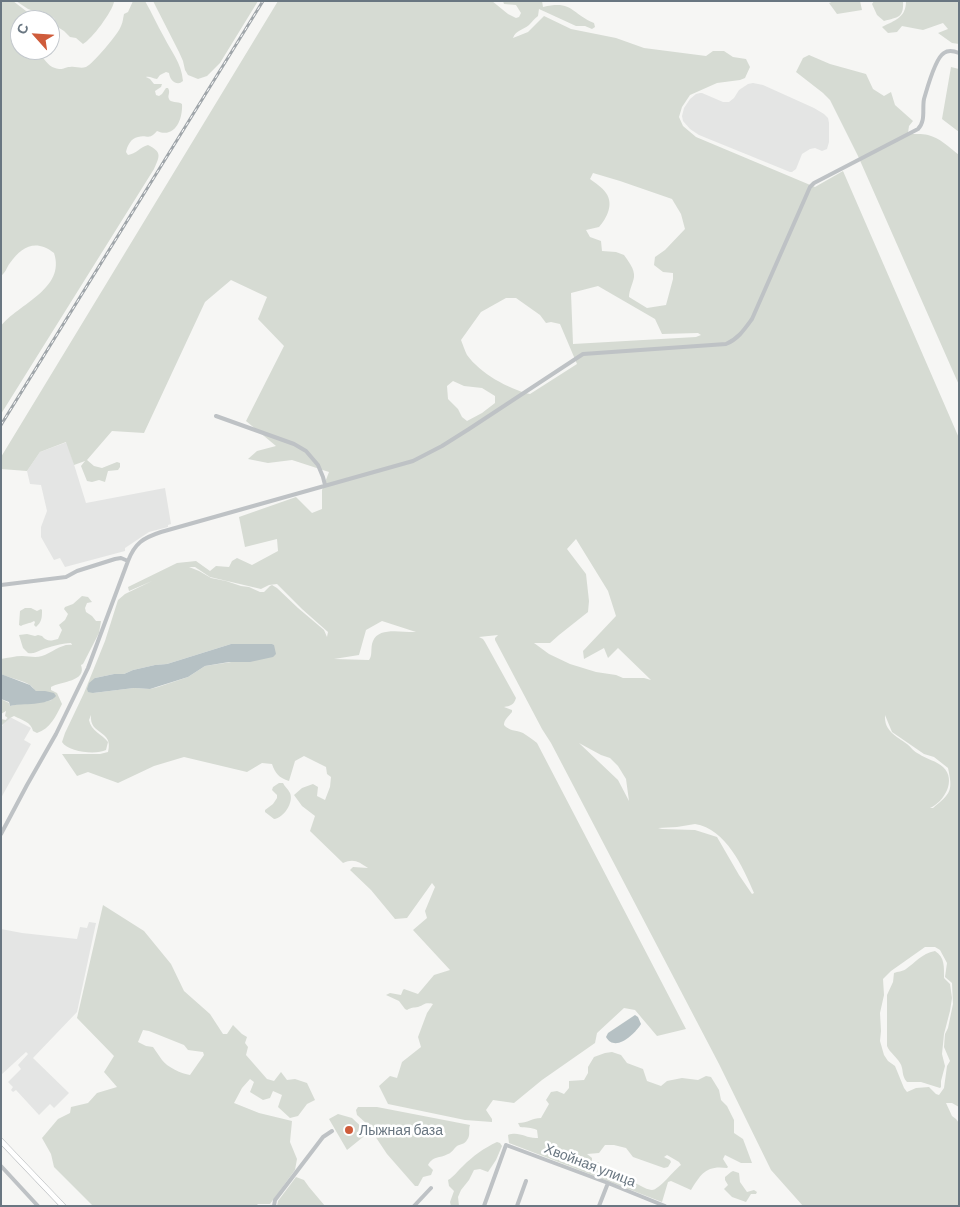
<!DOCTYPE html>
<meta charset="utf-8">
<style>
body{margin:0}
#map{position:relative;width:960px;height:1207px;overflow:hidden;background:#f6f6f4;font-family:Barlow,sans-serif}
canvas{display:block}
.frame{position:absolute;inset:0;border:2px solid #697681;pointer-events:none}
.north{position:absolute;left:10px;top:10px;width:50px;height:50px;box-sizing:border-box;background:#fff;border:1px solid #c3c8cd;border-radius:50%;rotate:296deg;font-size:14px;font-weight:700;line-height:20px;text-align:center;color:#697681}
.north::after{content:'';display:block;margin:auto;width:18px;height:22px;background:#cf5c3b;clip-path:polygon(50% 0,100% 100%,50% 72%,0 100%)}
</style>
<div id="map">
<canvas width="960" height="1207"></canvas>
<div class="frame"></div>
<div class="north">С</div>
</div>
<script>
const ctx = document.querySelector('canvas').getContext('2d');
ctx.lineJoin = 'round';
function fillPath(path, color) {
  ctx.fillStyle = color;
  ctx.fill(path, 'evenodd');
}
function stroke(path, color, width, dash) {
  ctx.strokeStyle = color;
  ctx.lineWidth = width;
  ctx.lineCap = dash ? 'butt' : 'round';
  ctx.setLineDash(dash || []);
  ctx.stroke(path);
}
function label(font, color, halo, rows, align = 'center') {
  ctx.font = font + ' Barlow,sans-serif';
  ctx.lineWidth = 5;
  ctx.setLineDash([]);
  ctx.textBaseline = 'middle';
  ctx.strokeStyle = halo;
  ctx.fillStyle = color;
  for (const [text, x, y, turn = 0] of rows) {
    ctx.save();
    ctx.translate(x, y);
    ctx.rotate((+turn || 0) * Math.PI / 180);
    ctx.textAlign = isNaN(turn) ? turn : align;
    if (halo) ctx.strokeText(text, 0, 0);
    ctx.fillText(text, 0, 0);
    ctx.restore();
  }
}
fillPath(new Path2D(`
 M753 83 763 85 814 108 824 114 828 118 829 123V142L827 149 822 151 815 148 810 149 802 154 796 169 792 172H790L699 135 690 129 683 121 682 116 684 108 690 99 696 94 700 93H702L723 102H729L734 98 739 90 748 84Z
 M67 442 86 503 165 488 171 524 168 525V527L149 532 125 548V551L65 567 60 558 54 560 41 537V527L47 511 41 485 30 484 27 471 40 452Z
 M8 716 31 728 24 740 31 744 1 798V728Z
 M89 922 96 923 77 1012 33 1058 69 1093 54 1108 50 1104 39 1115 16 1090 13 1092 11 1090 13 1087 8 1082 21 1069 18 1065 28 1054 26 1052 1 1075V929L22 933 77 939 80 927 87 928Z`), '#e4e5e4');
fillPath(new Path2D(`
 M1 1H13L26 11 44 20H20V50H41L37 54C45 57 47 66 55 68 63 71 64 67 70 67 76 66 80 69 86 67 93 64 119 33 121 26 123 22 123 18 124 14L128 12 133 1H145C152 13 157 25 164 37 172 53 181 62 183 81L180 83C173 84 170 79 169 73L166 72 160 75 157 79C153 79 150 76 146 77L150 79 154 84H162L161 87 155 91 156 95 159 96 162 94 166 88H168C171 93 167 95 169 99 170 103 178 101 182 104 183 119 175 139 157 131 149 141 147 134 138 137 131 138 127 146 126 152L128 155C136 154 140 147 148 145 162 152 160 156 154 169L1 414V326C18 304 66 289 54 253 36 239 22 246 10 263 6 268 7 271 1 276Z
 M16 1H114V2C112 12 92 39 83 44L76 38 70 37 64 31 56 26 54 18 28 9Z
 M153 1H258L220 63 207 76 198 79 188 75 185 70 183 61 179 52Z
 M278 1H492L508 14 516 18 519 17 521 13 516 5 504 4 503 1H542L543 7C573 0 570 13 594 23L595 27 592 29 585 26H576L539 9 538 16C534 19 532 22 529 25 523 30 516 30 513 38L528 32 544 16 571 29 616 38 644 48 706 56 713 51H724L733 57 746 59 750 67 745 78 740 80 717 83 690 95 682 107 679 117 683 126 696 137 815 187 843 171 959 438V1107L952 1103H946L952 1116 956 1119 959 1123V1206H803L771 1170 719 1064 551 743 542 729 495 640V638L498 635 479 637 483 639 485 642 516 698C514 705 510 706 504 707L512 710V712C508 717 504 720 504 725 509 731 516 730 523 733 528 736 533 740 537 743L686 1029 657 1036 635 1010 624 1008 597 1033 595 1043 542 1080 514 1103 493 1100 486 1110 492 1119V1122L465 1120 388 1104 379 1086 390 1076 397 1078 402 1062 421 1047 418 1037 427 1013 433 1004C424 1002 425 1005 418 1007 413 1008 412 1007 407 1010L405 1009 399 1001 386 995 390 993 401 995 403 990 404 989 418 994 434 975 450 970 413 930 427 918 425 911 435 887 432 883 407 918 395 919 371 890 350 870 353 867 368 868C359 862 354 858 343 863L310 831 315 816 302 806 294 795 302 788 313 784 318 787 317 796 325 800 330 787 331 777 327 774 326 767 304 756 295 761 289 781C279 778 275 773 272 764L262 763 247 772 184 757 154 766 118 783 88 772 77 776 62 754H100L108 752C114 729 89 736 91 715L89 720C91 731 102 734 108 742L106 750C96 755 68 752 62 742L65 733 84 693 105 641 118 600 125 594 152 581 129 591 128 587 177 563 196 561 210 571 216 566 229 567 232 561 237 558 252 565 278 551 277 539 245 547 239 517 296 497 312 513 322 509V490L329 472 292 460 268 463 248 459 257 451 276 446 246 421 284 346 258 319 267 297 231 280 205 302 144 433 112 431 87 460 94 466 102 468 117 462 120 463V467L118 470 108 471 105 482 99 480 92 482 87 481 81 466 85 461 74 465 66 442 40 452 27 471 1 469V457ZM593 173 620 181 672 199 681 214 685 229 665 250 655 257 654 265 663 272 673 273V279L666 305 647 308 629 297C629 290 633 284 634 277 635 269 628 261 624 255L616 252 602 251 601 241 590 237 586 230 599 227C607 218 614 204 606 193 602 187 595 183 590 179ZM598 286 655 319 662 334 698 333 701 335 696 337 573 344 571 293ZM506 298H516L540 315 546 323 551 322 560 324 577 364 530 394C508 389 480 373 467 355 465 351 463 345 461 340L481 312ZM453 381 464 386 482 388 495 396V403L482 413 467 421 462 417 458 409 448 399 447 386ZM576 539 608 591 616 616 583 651 584 659 604 648 608 658 618 648 651 680 644 678H623L616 675 596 672 570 664 549 654 534 643H550L559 635 588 612 589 601 586 574 567 549ZM189 567H195L210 577 261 589 269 585 277 584 302 609 328 632 327 637 324 630 298 608 277 588 272 585 270 586 264 592H260L249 587 241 586 226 581 211 578 199 571ZM382 621 416 632C404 633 379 626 373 641 370 648 373 655 369 660L334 659 359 655 366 630ZM231 644H267L274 645 238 661 205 666 188 677 158 687 150 689 134 688 93 693 95 678 114 674H124L133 670 155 665 167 664ZM885 715 892 732 924 754 934 757 948 768C953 791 951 793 933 808H930C944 802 957 780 943 767 937 761 926 759 919 754 914 752 911 747 907 744 896 736 884 731 885 715ZM579 743 601 755 610 758 618 766 626 779 629 801 618 780ZM695 824C726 829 743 867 754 893L752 894 739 875 717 837 695 830 662 829 658 828 677 827ZM925 947H935L940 950 947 963 945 977 952 983 953 1004 948 1028 945 1034 944 1047 950 1061 947 1066 944 1088 939 1095 936 1094 929 1087 916 1088 907 1092 904 1088 895 1066 888 1061 884 1055 880 1041 881 1031 880 1013 884 995 883 979 891 971Z
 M834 1H860L862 10 837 14 829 3Z
 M874 1H903C904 18 898 17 884 21L877 15 872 4Z
 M906 1H959V44L952 43 938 33 948 29 943 23 923 30 902 26 897 32 888 33 882 27C895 20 906 18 906 1Z
 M809 55 830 64 866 74 873 89 884 96 891 92 895 105 913 121 909 126 908 133C915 135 921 133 928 135 940 138 949 147 959 155V385L858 156 830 100 823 93 796 72 803 58Z
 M951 67 959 69V132L942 119Z
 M82 596 88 597 92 602 87 603 85 608 86 612 92 616 96 621H101L99 633 83 664 81 665C87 682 61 681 51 687V690L57 693 62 704C56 716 50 729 37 733L33 731C31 722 22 720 14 716L10 718 1 726V719L6 720 8 718 5 716 6 711 1 714V699L9 703 10 706C24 702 38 704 52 700L41 691C32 692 36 689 30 685 22 680 10 678 1 674V659C8 658 15 656 22 656 29 656 35 658 42 656 52 653 62 643 72 645L71 643C62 643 49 647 41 650 36 652 34 654 28 653L23 648 19 635 27 634 35 636 38 635 42 636C47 642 51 641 58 639L62 630 59 625 65 620 68 614 64 609 65 607 73 604Z
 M25 608H31L37 611 41 609 42 610C42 617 42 622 36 627L34 625 35 622 34 621C29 624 26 623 21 626L19 625 20 611Z
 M279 783H283C285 787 288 789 290 793 294 802 284 818 274 819L265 812V810L273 804 277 798V795L272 790 273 787Z
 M103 905 144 931 171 964 184 991 210 1014 223 1034H227L233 1025 242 1034 247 1037 245 1043 248 1047 246 1055 267 1079 274 1081 281 1072 287 1080 295 1079 307 1083 315 1100 307 1104 298 1116 290 1118 278 1107 282 1095 273 1091 270 1098 263 1100 250 1092 254 1082 250 1079 242 1088 234 1103 259 1113 292 1121 290 1142 297 1159 295 1170 270 1204H258L256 1206H93L54 1167 51 1154 42 1138 58 1119 70 1113 71 1107 88 1103 97 1093 117 1087 104 1072 114 1056 77 1018ZM143 1030 149 1031 184 1045 188 1050 203 1052 204 1055 190 1075C182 1074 167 1067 162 1060 159 1056 156 1051 153 1047L146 1046 138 1042Z
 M935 951C945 957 944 967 944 978L950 984 952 998 950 1011 944 1034 942 1054 945 1066 941 1081V1087L940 1088 921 1082H907C901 1076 904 1069 900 1063 896 1056 890 1053 887 1046V995L893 982 894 973C898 971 902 972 906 969 916 962 921 954 935 951Z
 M612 1052 621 1055 627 1063 643 1069 647 1081 661 1086 667 1081 682 1078 698 1080 706 1076 711 1077 719 1090 721 1100 727 1106 734 1120V1133L743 1139 752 1163H741L725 1155 723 1159 728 1167 727 1168C706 1165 701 1174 691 1190L671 1181 668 1182 662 1202 509 1143 508 1135C520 1131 526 1139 538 1138L537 1130C531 1127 526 1128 520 1127L518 1123C528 1123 532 1118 541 1118L549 1104 546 1100 551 1092 557 1091 564 1094 569 1088V1081L584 1080 588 1073V1067L594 1057 605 1053ZM605 1145H614L626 1148 633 1157 664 1168 668 1167 671 1162 670 1160 664 1157 667 1155 679 1162 681 1165C674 1170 659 1190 652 1190 648 1190 641 1186 637 1184 633 1182 630 1177 625 1175 616 1169 605 1171 598 1162H592V1158L587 1154 599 1153Z
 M358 1107H377L470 1125C468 1130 471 1135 467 1140 465 1144 461 1144 457 1146 454 1148 452 1153 448 1154 439 1159 434 1155 428 1165L433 1170 431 1175 423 1177 418 1186H415L387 1154 367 1124 357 1115 356 1110Z
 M338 1114 352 1118 368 1133 347 1150 329 1119Z
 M497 1142 500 1143 502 1146 496 1160 488 1172 480 1169 474 1170 469 1180 461 1190 458 1197 459 1206H451L450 1202 454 1191 449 1186 448 1180C454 1177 458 1170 463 1166 473 1156 484 1148 497 1142Z
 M733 1171 739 1173 740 1182 747 1192 754 1190 757 1192 756 1194H751L746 1202 732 1197 724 1189 728 1185 725 1180V1177L731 1172Z
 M296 1177 304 1180 309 1187 325 1206H277L278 1201Z`), '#d6dbd3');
fillPath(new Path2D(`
 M231 644H272L274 645 276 654 273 657 250 662H229L205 666 188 677 150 689 134 688 93 693 88 692 87 689 89 683 95 678 114 674H124L133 670 155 665 167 664Z
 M1 674 30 685 36 691H45L54 693 56 696C48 706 22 703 10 706L9 702 1 699Z
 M635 1015 638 1017 641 1024C635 1034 615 1053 606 1037L608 1033Z`), '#b6c1c4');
const major = new Path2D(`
 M1 1141 63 1206`);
stroke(major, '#b2b6b9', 6);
stroke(new Path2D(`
 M216 416 294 444 306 451 318 465 323 477 325 485
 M1 585 66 577 77 571 115 559 121 558 128 561
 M1 834 27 785 56 734 88 668 128 561C135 543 143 538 161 532L413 461 442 446 469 429 583 354 726 344C738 339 744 330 752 319L810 187 814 183 918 129C926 121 922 109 924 99 927 89 935 58 944 53 948 50 954 51 959 53
 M1 1166 38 1206
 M274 1206 275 1200 323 1137 332 1131
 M414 1206 431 1188
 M484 1206 506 1145 608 1183 665 1206
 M517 1206 526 1181
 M599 1206 608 1183`), '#bec2c5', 4);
stroke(major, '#fff', 5);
const rail = new Path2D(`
 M1 425 263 1`);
stroke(rail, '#a0a6aa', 3);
stroke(rail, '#fff', 1, [4]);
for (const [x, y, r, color] of [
 [349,1130,5,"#cf5c3b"]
]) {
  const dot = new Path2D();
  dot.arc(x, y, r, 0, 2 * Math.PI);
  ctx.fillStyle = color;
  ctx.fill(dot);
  stroke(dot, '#fff', 2);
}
label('14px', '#697681', '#fff', [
 ["Лыжная база",359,1130]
], 'left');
label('14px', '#697681', '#fff', [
 ["Хвойная улица",590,1165,21]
]);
</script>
